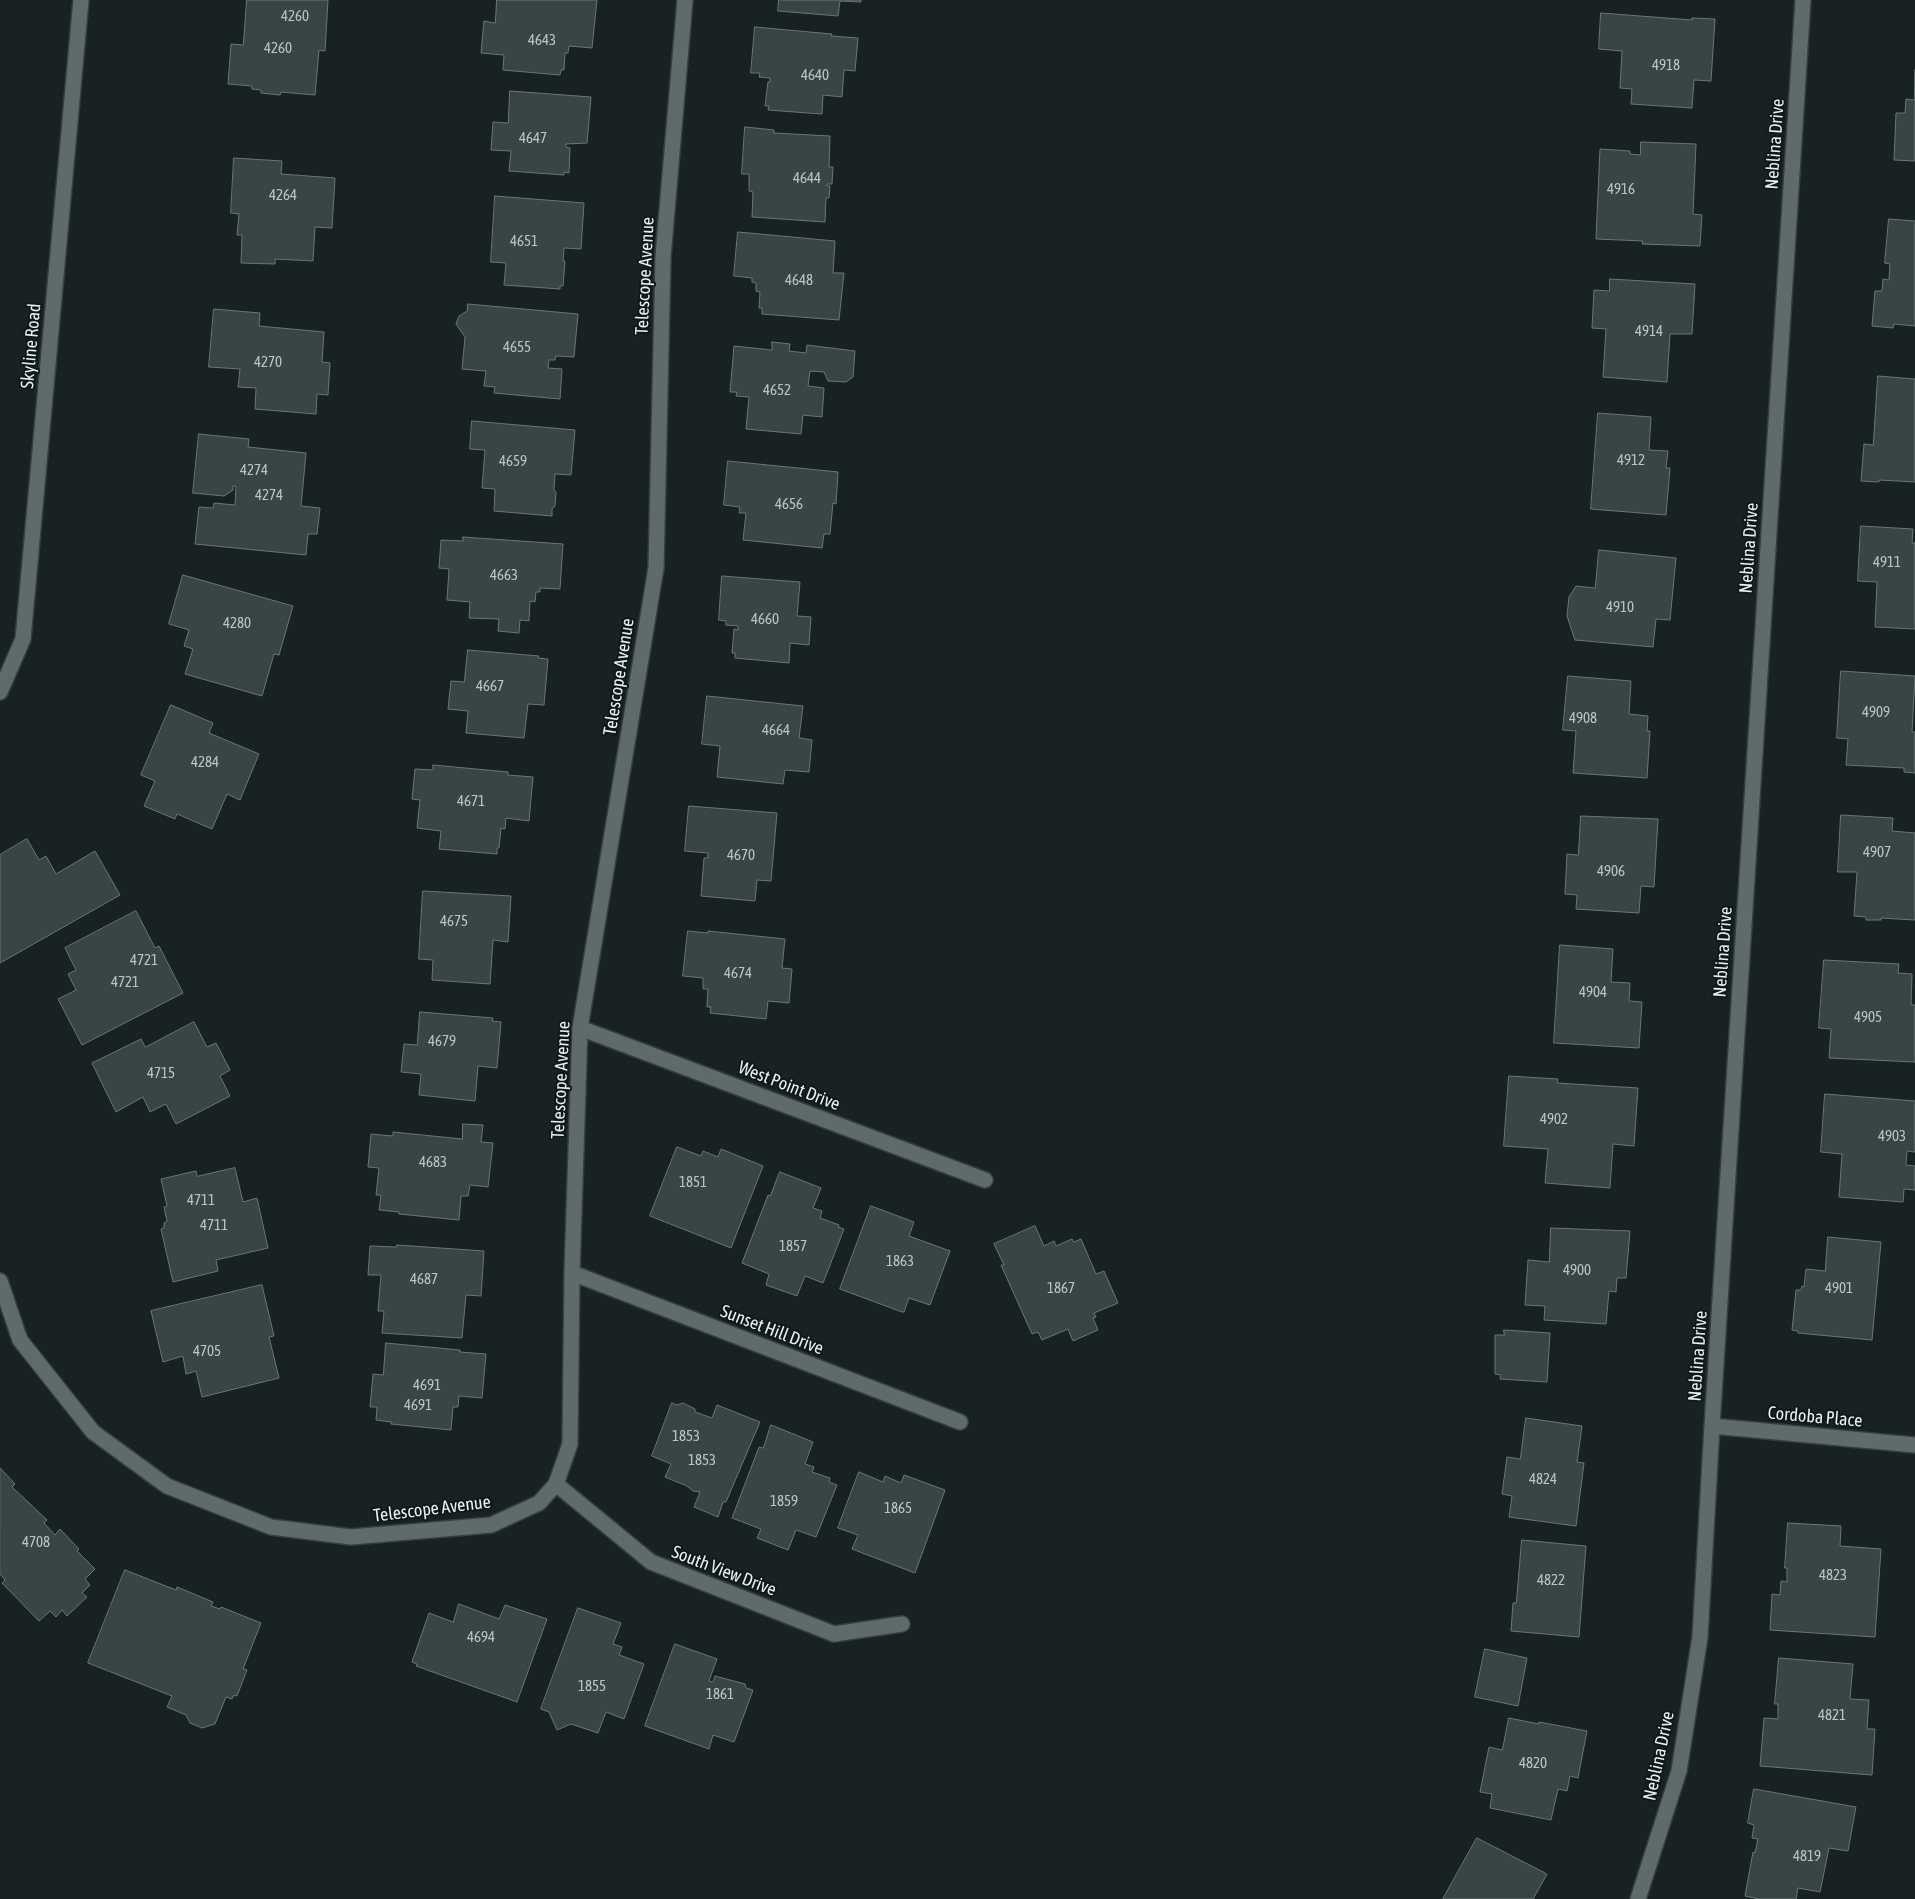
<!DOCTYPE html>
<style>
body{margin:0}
canvas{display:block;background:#182223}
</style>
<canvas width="1915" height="1899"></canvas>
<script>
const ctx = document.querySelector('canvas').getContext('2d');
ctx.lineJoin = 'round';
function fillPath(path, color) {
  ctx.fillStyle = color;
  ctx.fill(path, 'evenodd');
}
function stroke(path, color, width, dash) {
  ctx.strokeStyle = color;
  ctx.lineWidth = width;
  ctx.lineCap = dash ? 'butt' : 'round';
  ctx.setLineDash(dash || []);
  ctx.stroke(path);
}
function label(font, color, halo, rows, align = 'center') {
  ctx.font = font + ' "Asap Condensed",sans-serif';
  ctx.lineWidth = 4;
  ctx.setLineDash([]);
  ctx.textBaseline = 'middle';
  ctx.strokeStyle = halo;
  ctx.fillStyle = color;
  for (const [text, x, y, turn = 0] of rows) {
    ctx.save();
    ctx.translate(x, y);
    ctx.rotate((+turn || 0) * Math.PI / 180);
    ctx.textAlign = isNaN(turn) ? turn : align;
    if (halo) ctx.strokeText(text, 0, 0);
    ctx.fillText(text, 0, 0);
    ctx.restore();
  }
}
const building = new Path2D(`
 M247 0H328L325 51 319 50 315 95 281 92 280 95 261 93V90L252 89V86L228 84 231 44 243 45Z
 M497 0H597L592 48 569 46 568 53H565L564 70H561L560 75 503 70 504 55 481 53 484 21 495 23Z
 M779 0H861V2L840 1 838 16 778 11Z
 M1601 13 1692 20V18L1715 19 1711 81 1694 80 1692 108 1631 104 1632 89 1620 88 1622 51 1599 49Z
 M755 27 832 34 831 36 858 38 855 71 844 70 842 97 823 95 822 114 768 110 769 106H765L768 82H770V78L759 77 760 73H751Z
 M1915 70V161L1894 160 1896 113H1905L1906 99 1914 100Z
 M510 91 591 97 587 143 566 144V147L570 148 569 173 564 172V175L509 171 511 151 491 150 493 122 508 123Z
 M745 127 774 130V133L830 136 829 167H833L832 184H827V186H830L829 198H826L825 222 752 217 753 192 749 191V174H742Z
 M1641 142 1696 144 1693 214 1702 215 1700 246 1642 244 1643 241 1596 239 1600 149 1630 151V154L1640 155Z
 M234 158 282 161 281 174 335 178 332 228 315 227 313 261 275 259V264L241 263 242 235H237L239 214 231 213Z
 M495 196 584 203 581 249 564 248 563 261H565L563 286H560V289L504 285 506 263 491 262Z
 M1889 219 1915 221V326L1894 324 1893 328 1872 326 1875 291H1882L1883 279 1889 280 1890 264 1885 263Z
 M738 232 835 241 833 273H844L839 320 762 314V308H759L760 292 756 291V283L752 282V278L734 276Z
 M1610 279 1695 284 1692 334H1670L1667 382 1603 377 1606 329 1592 328 1594 290 1609 291Z
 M468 304 578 314 574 357 556 356 555 360H549L548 368 562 369 560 399 494 393 495 387 484 386 486 371 462 369 465 337 456 324 459 316 467 311Z
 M214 309 260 313 259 326 324 332 322 362 330 363 328 395 317 394 316 414 255 409 256 388 238 387 240 369 209 367Z
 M772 342 790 344 789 351 806 353 807 345 855 351 853 377 846 382 828 381 824 372 810 371 808 386 824 388 822 417 803 415 801 434 746 429 749 397 736 396 737 392H730L734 346 772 350Z
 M1878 376 1915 379V482L1879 480V482L1861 481 1864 444 1873 445Z
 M1598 413 1651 417 1649 450 1668 451 1666 468H1670L1666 515 1591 509Z
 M472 421 575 430 571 475 555 474 554 490 556 492 555 506 552 509V516L494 511 495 489 482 488 485 450 470 449Z
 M199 434 249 439 248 447 306 453 301 506 320 508 317 534H308L306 555 195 544 199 507 213 508 214 503 235 505 236 486H233V490L224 496 193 493Z
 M728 461 838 472 836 504 833 503 830 534H824L822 548 743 540 746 513H739L740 507 724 505Z
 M1861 526 1913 529 1912 543H1915V629L1875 627 1877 582 1858 581Z
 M463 537 563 544 560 589 540 588V592H536L535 602 530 601 529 621 520 620 519 633 498 631 499 619 469 618 470 602 447 600 449 569 439 568 441 540 463 541Z
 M1599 550 1676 558 1670 620 1656 619 1653 647 1575 640 1567 616 1569 597 1576 586 1595 588Z
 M183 575 293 606 279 655 274 654 262 696 185 674 193 649 184 646 189 630 169 624Z
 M722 576 800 582 797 616 811 617 809 645 790 643 789 663 735 658V653H732L734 629 738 630V626L726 625V621L719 620Z
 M468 650 539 656 538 658 548 659 544 705 528 704 524 738 466 733 468 711 448 709 451 681 464 682Z
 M1841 671 1915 676 1912 732H1915V773L1904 772V768L1846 765 1848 739 1837 738Z
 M1568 676 1631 681 1629 714 1648 716 1647 731H1650L1647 778 1573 773 1576 731 1563 730Z
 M707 696 803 706 799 738 812 740 809 772 785 770 783 784 717 777 720 746 702 744Z
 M171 705 213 723 209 733 259 754 240 800 227 794 212 829 177 814 175 819 144 806 155 781 141 775Z
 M433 765 508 772V775L533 777 529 821 506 818 505 829 501 828 499 848H497V854L439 849 441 831 417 828 420 800 412 799 415 769 433 770Z
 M689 806 777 813 771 881 757 880 755 901 701 896 704 858H708V853L685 851Z
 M1841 815 1893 818 1892 831 1915 833V920L1881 918V920H1866V917L1854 916 1857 872H1838Z
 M1581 816 1658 819 1654 887 1641 886 1639 913 1576 909 1577 895 1565 894 1567 854 1578 855Z
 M27 839 39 860 46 856 56 874 95 851 120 895 0 963V855Z
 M423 891 511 896 508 942 493 940 490 984 432 980 433 960 419 959Z
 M136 911 155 948 159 946 183 993 82 1045 58 999 76 990 68 974 76 970 65 948Z
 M688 931 708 933V931L785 939 782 968 792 969 789 1003 768 1001 766 1019 710 1013 711 1007H707L708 989H703V978L683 976Z
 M1560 945 1613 949 1611 982 1630 983 1629 1001 1642 1002 1639 1048 1554 1043Z
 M1824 960 1899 964 1898 973 1912 974 1911 1005H1915V1062L1829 1058 1831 1029 1819 1028Z
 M420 1012 493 1018 492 1021 501 1022 497 1068 478 1066 475 1101 419 1095 421 1074 401 1072 404 1044 417 1045Z
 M194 1022 207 1047 216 1043 230 1070 220 1076 230 1096 176 1124 166 1104 150 1112 143 1097 116 1112 92 1063 141 1039 145 1047Z
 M1509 1076 1558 1079 1557 1083 1638 1088 1634 1146 1613 1144 1610 1188 1545 1183 1548 1149 1504 1146Z
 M1825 1094 1915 1101V1152L1907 1151 1906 1165 1915 1166V1190L1904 1189 1903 1202 1839 1197 1842 1154 1821 1152Z
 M463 1124 483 1125 481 1142 493 1143 488 1187 470 1185 468 1196H461L459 1220 399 1214V1212L379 1210 381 1195H376L379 1168 368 1167 371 1134 393 1136V1132L462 1139Z
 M677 1147 701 1156 703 1151 718 1157 721 1149 763 1166 731 1248 650 1216Z
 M235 1168 243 1202 257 1198 268 1248 216 1260 218 1271 173 1282 161 1229 164 1228V1223L167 1221 164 1207 167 1206 161 1179 196 1171 197 1176Z
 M780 1172 821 1188 813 1208 822 1211 820 1218 839 1225 838 1227 844 1229 823 1283 805 1276 797 1296 766 1285 769 1274 742 1263 768 1195 770 1196Z
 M871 1206 914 1222 909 1236 950 1251 930 1305 909 1298 904 1312H902L840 1289Z
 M1035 1226 1044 1246 1054 1241 1056 1246 1072 1239 1074 1242 1081 1239 1096 1274 1104 1271 1118 1303 1094 1313 1096 1317 1093 1318 1098 1330 1073 1341 1068 1329 1042 1340 1038 1332 1032 1334 1001 1265H1004L994 1244Z
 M1551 1228 1630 1231 1626 1278H1617L1616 1292 1609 1291 1606 1324 1544 1320 1545 1306 1525 1305 1528 1260 1549 1262Z
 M1828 1237 1881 1242 1872 1340 1798 1333V1331L1792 1330 1796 1290H1801L1802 1286 1804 1287 1806 1269 1825 1271Z
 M397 1245 484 1251 481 1296 466 1295 462 1338 382 1333 384 1311H378L381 1275H368L370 1246 396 1247Z
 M262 1285 274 1336 269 1337 279 1378 202 1397 196 1371 186 1374 183 1356 163 1362 151 1311Z
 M1504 1330 1550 1333 1547 1382 1500 1379 1501 1375 1495 1374V1335H1504Z
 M386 1343 460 1350V1352L486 1354 482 1398 459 1396 458 1407H453L451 1430 391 1424V1422L376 1420 377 1407H370L373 1374 383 1375Z
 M672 1403 677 1405 683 1403 695 1409V1412L712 1418 717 1405 760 1422 726 1502H723L718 1517 694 1507 700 1492 693 1491 687 1486 665 1477 671 1464 652 1456Z
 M1526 1418 1582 1426 1577 1462 1584 1463 1576 1526 1509 1517 1512 1496 1502 1494 1507 1457 1520 1459Z
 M771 1425 813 1442 805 1464 814 1467 812 1472 830 1478 829 1482 837 1485 816 1537 796 1530 788 1550 757 1538 761 1529 732 1518 759 1447 763 1448Z
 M0 1468 15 1484 12 1487 47 1520 44 1523 55 1535 60 1529 79 1549 77 1551 95 1569 85 1579 90 1585 82 1593 87 1597 67 1616 62 1610 56 1617 50 1611 39 1621 2 1583 5 1580 0 1574Z
 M859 1472 883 1482 885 1476 901 1483 904 1475 945 1490 915 1573 852 1549 858 1535 838 1528Z
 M1788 1523 1841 1526 1840 1546 1881 1549 1875 1637 1770 1630 1772 1594 1780 1595 1781 1581 1787 1582V1568H1785Z
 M1522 1540 1586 1546 1579 1637 1511 1631 1513 1603H1516Z
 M125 1570 176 1590 177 1587 213 1602 211 1606 220 1609 221 1607 261 1623 243 1669 247 1670 237 1696 234 1695 232 1699 226 1697 215 1724 202 1728 190 1723 186 1715 167 1707 172 1696 88 1663Z
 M459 1604 499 1619 505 1605 547 1619 517 1702 416 1666 417 1664 412 1662 429 1613 453 1622Z
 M578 1608 621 1623 613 1644 622 1647 619 1655 644 1664 624 1719 606 1712 598 1733 571 1724 557 1730 549 1712 541 1709Z
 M675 1644 717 1659 709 1681 713 1682 715 1676 745 1684 746 1688 753 1690 734 1742 713 1735 709 1749 645 1726Z
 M1485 1649 1527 1658 1518 1706 1475 1697Z
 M1779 1658 1853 1664 1850 1699 1869 1700 1867 1729H1875L1872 1775 1760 1766 1764 1718 1778 1719V1704H1775Z
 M1509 1718 1539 1724V1722L1587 1731 1578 1778 1570 1776 1567 1791 1558 1789 1551 1820 1490 1808 1492 1794 1480 1792 1489 1747 1502 1750Z
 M1754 1789 1856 1807 1848 1851 1829 1848 1820 1892 1798 1888 1796 1899H1759L1745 1896 1753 1852 1755 1853 1758 1839 1752 1838 1754 1825 1748 1823Z
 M1477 1838 1547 1874 1533 1899H1443Z`);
fillPath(building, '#394445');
stroke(building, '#697676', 1);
const street = new Path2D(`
 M0 692 23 639 81 0
 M580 1028 985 1180
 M572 1273 960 1422
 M0 1281 20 1340 93 1432 167 1486 271 1527 351 1537 491 1525 539 1503 556 1484 570 1444 572 1273 580 1028 656 568 663 257 685 0
 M1712 1426 1915 1445
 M556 1484 651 1562 834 1634 902 1624
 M1638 1899 1679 1771 1700 1637 1712 1426 1803 0`);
stroke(street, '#363e3e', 18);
stroke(street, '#5f6b6b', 15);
label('15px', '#bdc4c5', null, [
 ["4260",295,16],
 ["4643",542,40],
 ["4260",278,48],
 ["4918",1666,65],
 ["4640",815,75],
 ["4647",533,138],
 ["4644",807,178],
 ["4916",1621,189],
 ["4264",283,195],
 ["4651",524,241],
 ["4648",799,280],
 ["4914",1649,331],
 ["4655",517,347],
 ["4270",268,362],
 ["4652",777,390],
 ["4912",1631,460],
 ["4659",513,461],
 ["4274",254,470],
 ["4274",269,495],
 ["4656",789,504],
 ["4911",1887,562],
 ["4663",504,575],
 ["4910",1620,607],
 ["4660",765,619],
 ["4280",237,623],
 ["4667",490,686],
 ["4909",1876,712],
 ["4908",1583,718],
 ["4664",776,730],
 ["4284",205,762],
 ["4671",471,801],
 ["4907",1877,852],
 ["4670",741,855],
 ["4906",1611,871],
 ["4675",454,921],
 ["4721",144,960],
 ["4674",738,973],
 ["4721",125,982],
 ["4904",1593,992],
 ["4905",1868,1017],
 ["4679",442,1041],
 ["4715",161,1073],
 ["4902",1554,1119],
 ["4903",1892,1136],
 ["4683",433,1162],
 ["1851",693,1182],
 ["4711",201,1200],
 ["4711",214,1225],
 ["1857",793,1246],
 ["1863",900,1261],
 ["4900",1577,1270],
 ["4687",424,1279],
 ["1867",1061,1288],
 ["4901",1839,1288],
 ["4705",207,1351],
 ["4691",427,1385],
 ["4691",418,1405],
 ["1853",686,1436],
 ["1853",702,1460],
 ["4824",1543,1479],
 ["1859",784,1501],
 ["1865",898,1508],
 ["4708",36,1542],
 ["4823",1833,1575],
 ["4822",1551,1580],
 ["4694",481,1637],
 ["1855",592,1686],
 ["1861",720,1694],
 ["4821",1832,1715],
 ["4820",1533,1763],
 ["4819",1807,1856]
]);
label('18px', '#e9eff0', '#0f1919', [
 ["Neblina Drive",1775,144,-86],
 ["Telescope Avenue",645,276,-87],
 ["Skyline Road",31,346,-85],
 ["Neblina Drive",1749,548,-86],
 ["Telescope Avenue",619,677,-81],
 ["Neblina Drive",1723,952,-86],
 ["Telescope Avenue",561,1080,-87],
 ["West Point Drive",789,1086,21],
 ["Sunset Hill Drive",772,1330,21],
 ["Neblina Drive",1698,1356,-86],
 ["Cordoba Place",1815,1417,5],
 ["Telescope Avenue",432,1509,-7],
 ["South View Drive",724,1571,21],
 ["Neblina Drive",1659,1756,-78]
]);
</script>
